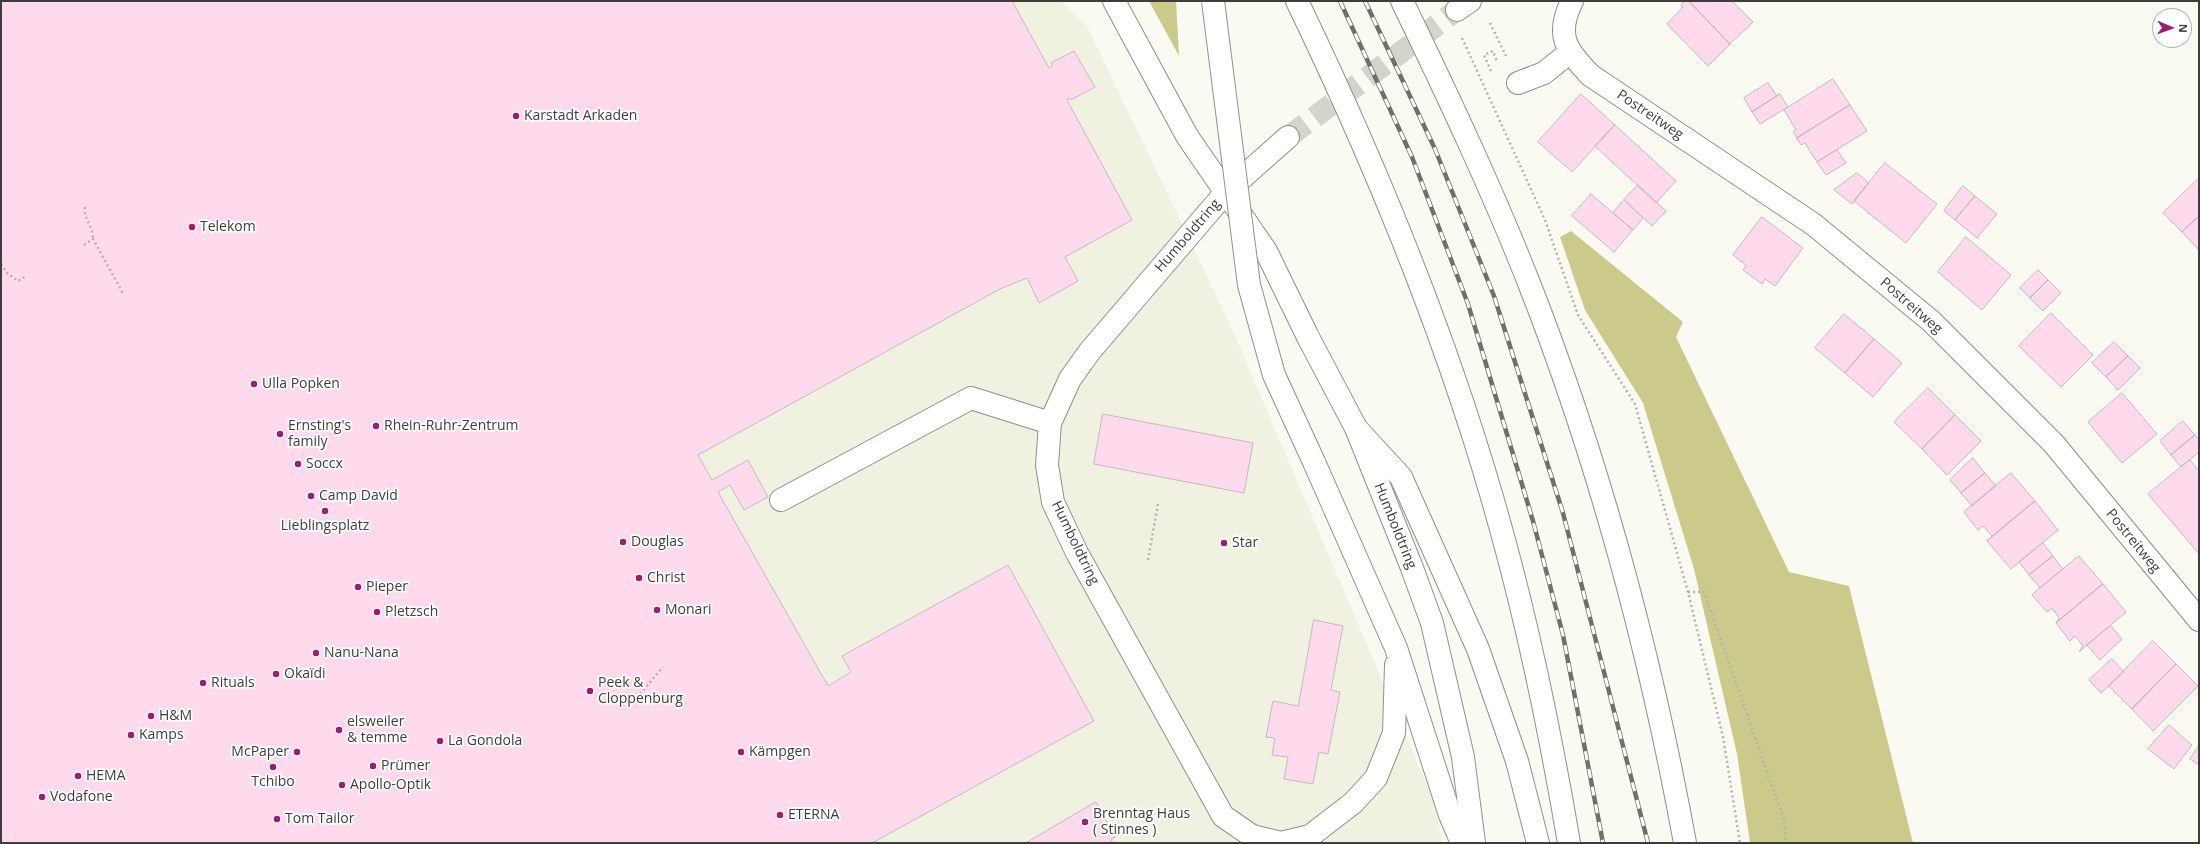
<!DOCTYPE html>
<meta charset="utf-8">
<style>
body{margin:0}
#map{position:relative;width:2200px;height:844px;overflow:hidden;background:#fafaf2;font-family:"Open Sans",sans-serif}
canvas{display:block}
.frame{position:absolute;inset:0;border:2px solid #3d3d3a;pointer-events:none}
.north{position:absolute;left:2152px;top:8px;width:40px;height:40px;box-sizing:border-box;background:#fff;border:1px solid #b1b1b0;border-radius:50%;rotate:92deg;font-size:11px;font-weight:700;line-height:16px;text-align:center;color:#3d3d3a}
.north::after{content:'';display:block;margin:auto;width:14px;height:18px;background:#9d1d70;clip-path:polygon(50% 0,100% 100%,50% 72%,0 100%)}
</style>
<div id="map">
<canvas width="2200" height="844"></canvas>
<div class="frame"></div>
<div class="north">N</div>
</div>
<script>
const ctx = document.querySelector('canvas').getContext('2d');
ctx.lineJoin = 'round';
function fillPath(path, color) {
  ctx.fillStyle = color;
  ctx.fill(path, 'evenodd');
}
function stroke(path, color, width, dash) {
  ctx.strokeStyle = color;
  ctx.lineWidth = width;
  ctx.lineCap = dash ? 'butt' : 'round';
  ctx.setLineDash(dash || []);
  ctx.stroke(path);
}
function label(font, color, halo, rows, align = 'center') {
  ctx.font = font + ' "Open Sans",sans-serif';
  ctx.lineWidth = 3.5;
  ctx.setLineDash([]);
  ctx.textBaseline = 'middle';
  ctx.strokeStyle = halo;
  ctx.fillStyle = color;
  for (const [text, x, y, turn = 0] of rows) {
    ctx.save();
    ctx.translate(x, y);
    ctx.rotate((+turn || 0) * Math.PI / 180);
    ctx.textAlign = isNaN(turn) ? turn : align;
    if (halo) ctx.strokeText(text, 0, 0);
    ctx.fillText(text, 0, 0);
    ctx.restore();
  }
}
fillPath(new Path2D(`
 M1 1H1061L1087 26 1230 324 1436 806 1442 843H1Z`), '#f1f1e1');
fillPath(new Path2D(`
 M1149 1H1176L1179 56Z
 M1571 231 1683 322 1676 337 1789 572 1849 586 1913 843H1750L1737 754 1694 569 1643 403 1585 310 1560 237Z`), '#ccca8a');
const building = new Path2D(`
 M1 1H1012L1049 68 1052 66 1051 63 1074 51 1095 87 1071 100 1069 98 1067 100 1132 220 1065 257 1078 281 1039 303 1027 278 1000 289 698 455 712 480 748 460 768 497 744 510 730 485 718 492 828 686 851 672 842 656 1008 565 1094 721 872 843H1Z
 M1685 1H1689L1730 44 1708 66 1667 24 1683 7 1681 5Z
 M1689 1H1732L1753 22 1730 44Z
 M1833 79 1850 105 1797 138 1793 132 1796 130 1784 110Z
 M1768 83 1777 96 1752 112 1744 98Z
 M1581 94 1615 125 1572 172 1538 142Z
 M1780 94 1788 107 1760 124 1752 112Z
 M1850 105 1867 131 1817 162 1805 143 1801 145 1797 138Z
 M1615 125 1676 181 1656 203 1595 146Z
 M1837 150 1846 163 1826 175 1817 162Z
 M1885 163 1937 204 1906 243 1854 201Z
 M1857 173 1869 183 1852 204 1834 190Z
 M2199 178V216L2182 232 2163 213Z
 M1638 185 1666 211 1652 226 1624 200Z
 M1963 186 1975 196 1955 220 1944 211Z
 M1591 194 1633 230 1614 252 1572 216Z
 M1975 196 1997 214 1977 238 1955 220Z
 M1624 200 1643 218 1633 230 1613 213Z
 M2199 216V250L2182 232Z
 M1762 217 1803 248 1775 286 1765 279 1762 284 1743 270 1746 265 1733 255Z
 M1966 237 2011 275 1982 310 1938 272Z
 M2038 270 2048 280 2030 298 2020 288Z
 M2048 280 2061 293 2043 311 2030 298Z
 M2051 313 2093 355 2061 387 2019 346Z
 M1844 314 1874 339 1845 373 1815 348Z
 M1874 339 1902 363 1873 397 1845 373Z
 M2114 342 2128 356 2106 377 2092 363Z
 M2128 356 2140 368 2118 390 2106 377Z
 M1928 388 1955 415 1922 449 1894 422Z
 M2122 393 2157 434 2122 463 2088 422Z
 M1103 414 1253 443 1244 493 1094 464Z
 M1955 415 1981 441 1947 475 1922 449Z
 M2183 421 2195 435 2171 455 2160 441Z
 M2195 435 2199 440V452L2181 467 2171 455Z
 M1973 458 1985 473 1961 493 1950 480Z
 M2190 460 2199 471V554L2148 494Z
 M1985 473 1996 486 1972 506 1961 493Z
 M2011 473 2035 501 1987 541 1992 536 1983 526 1978 530 1964 512Z
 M2035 501 2058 530 2011 569 1987 541Z
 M2043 543 2053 556 2029 575 2019 562Z
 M2053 556 2063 569 2040 588 2029 575Z
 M2079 556 2103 584 2056 623 2059 618 2052 608 2047 612 2032 595Z
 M2103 584 2126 612 2079 652 2083 646 2075 636 2070 641 2056 623Z
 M1314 620 1343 626 1331 690 1340 692 1328 754 1319 752 1313 784 1284 779 1288 757 1272 755 1275 738 1266 737 1273 701 1298 706Z
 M2111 626 2122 639 2100 660 2087 645Z
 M2153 641 2176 664 2132 709 2109 686Z
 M2112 659 2124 672 2101 693 2089 680Z
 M2176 664 2198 686 2153 731 2132 709Z
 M2169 725 2192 745 2174 769 2148 749Z
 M2199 746V765L2190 759Z
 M1096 802 1115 837 1111 840 1113 843H1026Z`);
fillPath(building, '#ffd9ec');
stroke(building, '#c2babe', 1);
stroke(new Path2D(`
 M1288 137 1457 10`), '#d4d4cd', 22, [22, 11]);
const minor = new Path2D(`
 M1114 1 1187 136 1266 251 1308 337 1356 428 1412 568 1432 623 1463 757 1474 843
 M1572 1C1555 36 1566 49 1590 75L1813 224 1931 321 2054 444 2199 620
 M1457 10 1470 1
 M1518 83 1544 73 1569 53
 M781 500 971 398 1050 423
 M1253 843 1252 836 1223 816 1077 553 1053 502 1047 465 1050 423 1070 379 1090 351 1226 192 1288 137`);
const highway = new Path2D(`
 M1297 1C1379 171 1451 347 1501 529 1530 633 1551 737 1569 843
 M1402 1C1447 94 1491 187 1529 283 1600 464 1650 652 1685 843
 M1356 428 1401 477 1478 649 1517 761 1538 843
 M1314 462 1396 648 1450 815 1462 843
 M1252 836 1281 843 1310 836 1353 803 1376 778 1394 733 1396 665`);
stroke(minor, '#909089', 24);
stroke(highway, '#909089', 24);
stroke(new Path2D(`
 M1490 23 1506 56
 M1462 38 1545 220 1578 315 1635 404 1688 592 1723 737 1740 843
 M1491 71 1484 55 1493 51 1497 62
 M85 207C83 219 93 225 93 239
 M84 245 93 239 124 295
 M1 264 7 273 18 281 26 276
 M1148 560 1158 504
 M1688 592H1704L1784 820 1786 843
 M640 694 663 667`), '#b3b3ad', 2.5, [2, 3]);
stroke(minor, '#fff', 22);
stroke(highway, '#fff', 22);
const rail = new Path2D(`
 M1340 1 1412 157 1468 304 1533 521 1563 635 1603 843
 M1365 1 1435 149 1494 296 1563 513 1648 843`);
stroke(rail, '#70706b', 4.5);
stroke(rail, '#fff', 3, [9]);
const highwayBridge = new Path2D(`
 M1213 1 1249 285 1274 375 1314 462`);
stroke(highwayBridge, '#909089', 24, []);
stroke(highwayBridge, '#fff', 22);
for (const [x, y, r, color] of [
 [516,116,4,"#9d1d70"],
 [192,227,4,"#9d1d70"],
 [254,384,4,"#9d1d70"],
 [376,426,4,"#9d1d70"],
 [280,434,4,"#9d1d70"],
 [298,464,4,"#9d1d70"],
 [311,496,4,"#9d1d70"],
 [325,511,4,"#9d1d70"],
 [623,542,4,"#9d1d70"],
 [1224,543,4,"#9d1d70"],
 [639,578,4,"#9d1d70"],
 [358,587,4,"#9d1d70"],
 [657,610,4,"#9d1d70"],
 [377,612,4,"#9d1d70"],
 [316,653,4,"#9d1d70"],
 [276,674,4,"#9d1d70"],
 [203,683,4,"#9d1d70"],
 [590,691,4,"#9d1d70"],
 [151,716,4,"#9d1d70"],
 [339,730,4,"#9d1d70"],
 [131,735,4,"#9d1d70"],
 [440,741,4,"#9d1d70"],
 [297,752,4,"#9d1d70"],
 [741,752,4,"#9d1d70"],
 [373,766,4,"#9d1d70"],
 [273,767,4,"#9d1d70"],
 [78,776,4,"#9d1d70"],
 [342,785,4,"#9d1d70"],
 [42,797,4,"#9d1d70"],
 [780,815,4,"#9d1d70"],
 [277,819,4,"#9d1d70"],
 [1085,822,4,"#9d1d70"]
]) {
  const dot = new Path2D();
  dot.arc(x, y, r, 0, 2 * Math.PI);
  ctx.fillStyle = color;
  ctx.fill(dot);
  stroke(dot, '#fff', 1.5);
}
label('14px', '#3d3d3a', '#fff', [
 ["Postreitweg",1650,115,34],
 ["Humboldtring",1188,236,-49],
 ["Postreitweg",1911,306,41],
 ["Humboldtring",1395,526,68],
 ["Postreitweg",2133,541,51],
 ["Humboldtring",1075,543,64]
]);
label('14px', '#3d3d3a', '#fff', [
 ["Karstadt Arkaden",524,116],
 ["Telekom",200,227],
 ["Ulla Popken",262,384],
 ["Ernsting's",288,426],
 ["family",288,442],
 ["Rhein-Ruhr-Zentrum",384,426],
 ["Soccx",306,464],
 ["Camp David",319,496],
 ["Lieblingsplatz",325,526,"center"],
 ["Douglas",631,542],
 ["Star",1232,543],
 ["Christ",647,578],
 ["Pieper",366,587],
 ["Monari",665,610],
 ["Pletzsch",385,612],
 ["Nanu-Nana",324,653],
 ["Okaïdi",284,674],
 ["Rituals",211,683],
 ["Peek &",598,683],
 ["Cloppenburg",598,699],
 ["H&M",159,716],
 ["elsweiler",347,722],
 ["& temme",347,738],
 ["Kamps",139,735],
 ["La Gondola",448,741],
 ["McPaper",289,752,"right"],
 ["Kämpgen",749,752],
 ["Prümer",381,766],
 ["HEMA",86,776],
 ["Tchibo",273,782,"center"],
 ["Apollo-Optik",350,785],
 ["Vodafone",50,797],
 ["Brenntag Haus",1093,814],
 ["( Stinnes )",1093,830],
 ["ETERNA",788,815],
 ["Tom Tailor",285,819]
], 'left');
</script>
